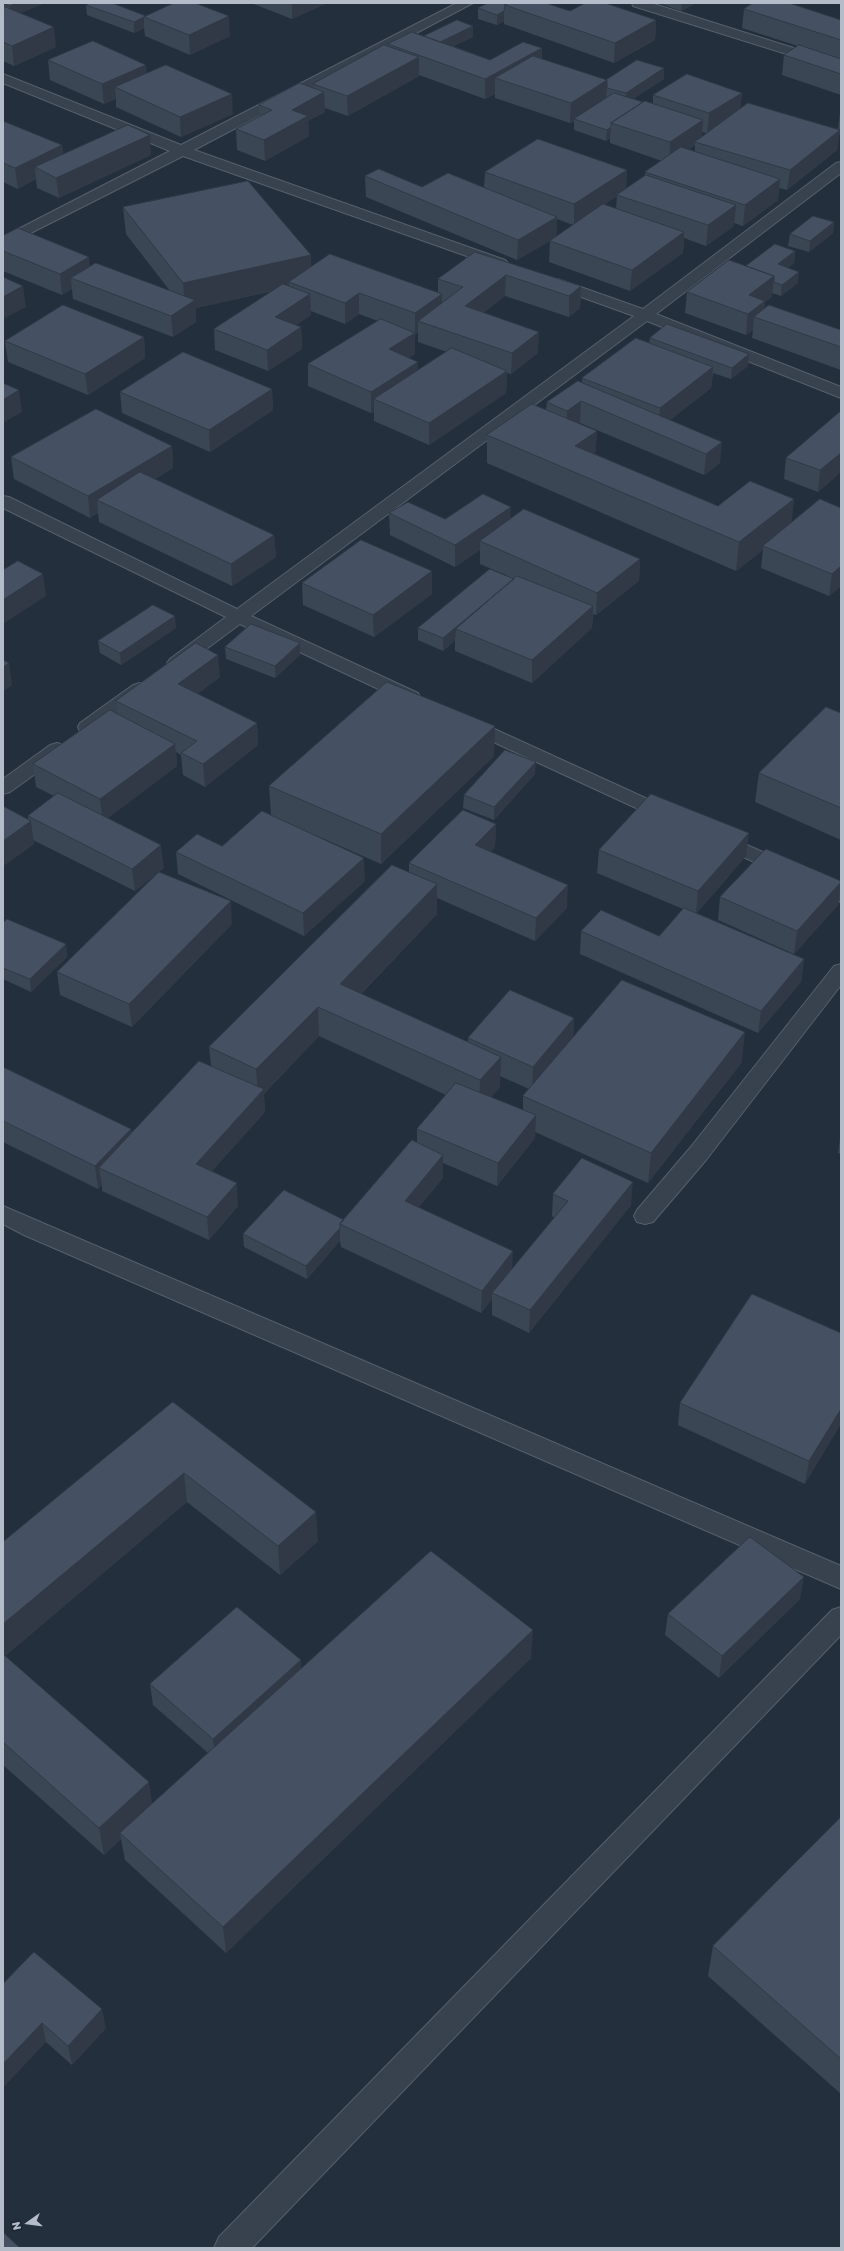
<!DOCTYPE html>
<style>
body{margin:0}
#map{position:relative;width:844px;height:2251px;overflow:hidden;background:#242f3e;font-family:"Golos Text",sans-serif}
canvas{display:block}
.frame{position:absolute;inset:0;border:4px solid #b4bcc9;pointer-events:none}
.north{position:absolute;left:8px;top:2203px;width:40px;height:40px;-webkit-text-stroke:3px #1d2633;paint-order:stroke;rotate:256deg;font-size:11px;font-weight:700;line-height:16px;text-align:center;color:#b4bcc9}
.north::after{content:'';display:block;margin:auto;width:14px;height:18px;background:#b4bcc9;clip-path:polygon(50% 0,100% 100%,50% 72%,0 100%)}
</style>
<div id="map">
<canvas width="844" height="2251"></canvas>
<div class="frame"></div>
<div class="north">N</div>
</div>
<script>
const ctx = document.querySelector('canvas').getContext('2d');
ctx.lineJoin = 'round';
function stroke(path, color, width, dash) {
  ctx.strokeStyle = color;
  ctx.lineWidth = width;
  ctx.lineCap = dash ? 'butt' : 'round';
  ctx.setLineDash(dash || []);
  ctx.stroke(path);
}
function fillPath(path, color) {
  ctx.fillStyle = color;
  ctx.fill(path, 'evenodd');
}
const minor = new Path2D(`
 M457 3H473L194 150 505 260 508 263 505 266H495L183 156 3 247V237L170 151 3 83V74L181 145Z
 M632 3H651L841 63V71L633 6Z
 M841 162V173L656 314 841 387V398L647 321 251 616 418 693 420 697 418 701 411 703 404 701 240 624 182 667 176 668 170 667 167 663 170 659 226 617 3 508V496L9 497 237 609 634 316 548 285 545 282 548 279H558L643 309 836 163Z
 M140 683 147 685 149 689 147 693 94 731 87 733 80 731 78 727 80 723 133 685Z
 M468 717 676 812 679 816 676 820 669 822 662 820 461 727 459 723 461 719Z
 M57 743 64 745 66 749 64 753 10 792 3 794V779L50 745Z
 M720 833 841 887V902L713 843 710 839 713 835Z
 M841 964V985L706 1160 653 1222 645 1224 637 1222 634 1216 637 1210 690 1148 834 966Z`);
const tertiary = new Path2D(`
 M3 1206 841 1566V1589L24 1235 3 1224Z
 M841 1607V1635L252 2248H214L219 2237 832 1610Z`);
stroke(minor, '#565f6c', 2);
stroke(tertiary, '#565f6c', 2);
fillPath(minor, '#38414e');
fillPath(tertiary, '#38414e');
fillPath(new Path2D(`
 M3 3H45L20 13 56 47 14 66 3 61Z
 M251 3H327L292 19Z
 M488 3 656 20 655 40 614 63 504 24V21L497 25 478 19V8Z
 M659 3H696L681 11Z
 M86 5 146 16 230 36 190 55 145 36 144 28 134 33 87 15Z
 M744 9 841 20V95L782 75 784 55 798 46 742 28Z
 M473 26V37L453 46 490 60 542 48V59L606 80 664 79 633 99 643 102 653 104V95L742 93 740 108 838 129 840 113H841V134H839L837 150 787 190 779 188 778 200 743 226 734 223V226L706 246 684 238 683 253 630 291 549 262 550 241 517 260 366 197 365 176 422 187H484L485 172 627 170 626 188 645 176V172L662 161 610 143V138L606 141 574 130V121L570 123 495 98V94L485 99 419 75V76L348 116 325 108V112L308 121 309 136 265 161 237 150 236 129 260 116 259 105 313 88V84L388 46V44ZM702 132 707 133 702 137ZM695 145V152L688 150ZM617 196 616 209 604 205ZM557 219 573 225 556 237Z
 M48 60 147 73 233 114 181 137 116 107V99L104 104 50 80Z
 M3 121 62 145 63 155H151L59 198 37 188 36 179 18 189 3 182Z
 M123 207 312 267 438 292V279L475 252 581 286 580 308 569 317 505 296 483 313 538 353 511 374 507 373 506 393 429 445 374 421V412L371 413 308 386V364L378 321 359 314 345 324 311 311V315L296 325 301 327 302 349 268 371 215 350 214 329 273 291 196 308V322L173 337 73 299 72 289 62 295 3 271V236L90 266 170 291 126 234ZM418 332V342L447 352 418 370V362L409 358 415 354V335Z
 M834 222 833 233 809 252 788 246 790 234Z
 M795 251 794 263 788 268 798 283 781 296 772 293V297L765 302 764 309 841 330V370L752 338 753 330 746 335 685 313 687 292 746 266Z
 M144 337 145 358 88 395 8 362 5 341Z
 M650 338 749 354 748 366 731 379 713 373 711 388 670 420 720 463 704 475 580 423 579 424 597 431 595 454 718 506 794 499 791 523 841 508V586L829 596 761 568 763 550 736 571 487 463V435L546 410 547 402 582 383V378L649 343Z
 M272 389 273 410 210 452 122 413 120 392Z
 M841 411V472L818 492 784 479 786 458Z
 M172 446 173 468 155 479 274 535 276 557 232 586 99 522 98 513 90 518 14 479 11 457Z
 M389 513 445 519H510L640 559 639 581 596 615 593 614 592 628 532 683 455 651V640L443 651 418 640V628L506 575 480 564V550L455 567 390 535Z
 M302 583 432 594 374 637 303 605Z
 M176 628 121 665 100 653 98 641Z
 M300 643V655L275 678 226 659 225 647Z
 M220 677 197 694 257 723 258 745 205 787 183 775 181 755 176 752 177 766 108 818 164 868 135 891 33 840 34 844 3 866V806L28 820V816L54 796 36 787 33 764 117 714 116 701Z
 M841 713V840L755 802 759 773Z
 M494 756 381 864 315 835 365 881 304 936 178 874 176 852 222 846 271 815 269 786Z
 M535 774 494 820 463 808 464 795Z
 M496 824 495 847 490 852 567 908 535 941 437 898V914L361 994 468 1042V1038L574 1018 573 1038 742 1062 648 1183 535 1132V1138L497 1186 443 1163V1178L418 1208 512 1269 554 1218 552 1216 553 1194 631 1205 529 1333 492 1315V1299L481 1313 341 1247 340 1241 307 1279 244 1247 243 1234 344 1220 417 1143V1129L446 1095 319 1036 264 1094 265 1112 212 1171 238 1206 209 1240 102 1191V1185L98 1189 3 1142V1067L131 1129 132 1133 211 1065 209 1047 409 872V863ZM500 1076 529 1089 523 1096V1110L491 1097 500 1087Z
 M599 850 746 856 697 913 804 959 801 982 758 1033 580 954 581 931 659 936 683 909 597 873Z
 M841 881V886L838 905 794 954 718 920 720 897Z
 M3 923 66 944 67 957 31 992 3 979Z
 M232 924 132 1027 60 995 57 972Z
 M841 1132V1154L838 1153Z
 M841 1333 805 1484 678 1425 680 1403Z
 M173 1402 318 1541 280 1575 187 1502 5 1656 153 1804 208 1753 153 1705 150 1684 301 1669 531 1658 226 1953 125 1860 121 1839 104 1855 3 1765V1542Z
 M800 1599 719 1678 665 1635 668 1614Z
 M841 1817V2094L708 1976 713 1946Z
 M3 1984 106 2028 72 2065 46 2042Z`), '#3b4654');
fillPath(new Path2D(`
 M17 3H45L11 17 10 6Z
 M292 3H327L292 19Z
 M682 3H696L681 11Z
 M504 11V21L497 25V15Z
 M229 16 230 36 190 55 189 35Z
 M144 17V28L134 33V22Z
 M656 20 655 40 614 63 615 43Z
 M473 26V37L435 55V44Z
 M54 27 56 47 14 66 12 46Z
 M542 48 541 68 495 78V94L485 99V79Z
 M419 57V76L348 116 347 96Z
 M146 65 148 85 115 87 116 99 104 104 102 84Z
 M664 68V79L625 104 626 93Z
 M607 80 606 100 574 119V121L570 123 571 103Z
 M324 92 325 112 308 121 309 136 265 161 264 140 292 110Z
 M742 93 740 113 707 134 709 113Z
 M232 94 233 114 181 137 180 117Z
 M703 120 702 140 695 142V145L669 163 670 142Z
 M611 127 610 138 606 141 607 130Z
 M840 130 837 150 787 190 790 170Z
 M150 135 151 155 59 198 56 178Z
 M62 145 64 165 35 167 36 179 18 189 15 168Z
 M627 170 626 190 617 195V196L574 225V204Z
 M780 179 778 200 743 226 745 205Z
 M736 205 734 226 706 246 708 225Z
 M557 217 556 238 517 260 518 240Z
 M834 222 833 233 809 252 810 241Z
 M684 232 683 253 630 291 632 270Z
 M795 251 794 263 777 276 778 264Z
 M311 255 312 282H289V287L196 308V322L173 337 171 316 185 307 183 283Z
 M89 257 91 278H71L72 289 62 295 60 274Z
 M799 272 798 283 781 296 782 285Z
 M506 275 505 296 464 327 465 306Z
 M774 276 772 297 765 302 763 320 754 317 753 330 746 335 749 295Z
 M23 286 26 307 3 319V297Z
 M581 286 580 308 569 317V296Z
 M359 293V314L345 324V303Z
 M310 294 311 315 276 338 275 317Z
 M442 294V315L418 321V332L415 335V354L390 371 389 349 415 333V313Z
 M301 327 302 349 268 371 267 350Z
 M539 332 538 353 511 374 512 353Z
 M144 337 145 358 88 395 85 374Z
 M749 354 748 366 731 379 732 368Z
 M418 362V383L374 399V412L371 413V392Z
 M713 367 711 388 658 430 660 408Z
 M507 371 506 393 429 445V423Z
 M272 389 273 410 210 452 209 430Z
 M19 390 22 412 3 423V400Z
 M581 401 580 423 566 432 567 411Z
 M597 431 595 459 575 446Z
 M722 442 720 463 704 475 706 454Z
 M172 446 173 468 110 506 97 500 98 513 90 518 88 496Z
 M841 453V472L818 492 820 470Z
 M794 499 791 528 763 546V550L736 571 739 542Z
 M511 507 510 529 480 541V550L455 567V545Z
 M274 535 276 557 232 586 231 564Z
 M640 559 639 581 596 615 597 593Z
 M841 566V586L829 596 832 574Z
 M432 571V594L374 637 373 615Z
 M43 574 46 596 3 624V600Z
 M514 579 456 629 455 640 443 651V638Z
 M593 606 592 628 532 683V660Z
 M175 616 176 628 121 665 120 653Z
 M300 643V655L275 678V666Z
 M218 655 220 677 179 706 178 684Z
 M9 663 12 685 3 692V667Z
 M257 723 258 745 205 787 203 764Z
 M495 726 494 756 381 864V834Z
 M175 744 177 766 103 822 100 799Z
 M536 762 535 774 494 820V807Z
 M31 821 34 844 3 866V841Z
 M496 824 495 847 474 868 475 845Z
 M749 833 746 856 696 914 698 891Z
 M161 845 164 868 135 891 132 869Z
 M364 858 365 881 304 936 303 913Z
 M841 882 838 905 794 954 797 931Z
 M437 884V914L341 1014 340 984Z
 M568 885 567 908 535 941 536 918Z
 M231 901 232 924 132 1027 129 1004Z
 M66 944 67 957 31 992 30 979Z
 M804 959 801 982 758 1033 761 1011Z
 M318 1007 319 1036 264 1094 265 1112 198 1187 196 1164 258 1095 256 1069Z
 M574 1018 573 1041 532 1090 533 1067Z
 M745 1032 742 1062 648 1183 651 1153Z
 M501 1057 500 1087 479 1110 480 1080Z
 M536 1115 535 1138 497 1186 498 1163Z
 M131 1129 134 1152 99 1168 102 1185 98 1189 95 1166Z
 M443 1155V1178L405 1224V1201Z
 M633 1182 631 1205 529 1333 530 1310Z
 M237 1183 238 1206 209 1240 207 1217Z
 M340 1228V1241L307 1279 306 1266Z
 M513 1251 512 1274 492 1293V1299L481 1313 482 1291Z
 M841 1409V1424L805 1484 809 1461Z
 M184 1473 187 1502 3 1658V1624Z
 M316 1512 318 1541 280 1575 278 1546Z
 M804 1577 800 1599 719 1678 722 1656Z
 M533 1630 531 1658 226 1953 223 1927Z
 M301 1660 302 1681 216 1760 213 1739Z
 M149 1782 153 1809 120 1833 121 1839 104 1855 99 1828Z
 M102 2009 106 2028 72 2065 68 2046Z
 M42 2023 46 2042 3 2088V2064Z`), '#303945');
const building = new Path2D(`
 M3 3H17L10 6Z
 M90 3H112L146 16 134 22 86 5Z
 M174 3H195L229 16 189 35 144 17Z
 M488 3H508L505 5 504 11 497 15 478 8Z
 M508 3H546L570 11 585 3H605L656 20 615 43 505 5Z
 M753 3H789L841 20V40L744 9Z
 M3 6 54 27 12 46 3 42Z
 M457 20 473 26 440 42 424 36Z
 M412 32 490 60 523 42 542 48 485 79 388 44Z
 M93 41 146 65 102 84 48 60Z
 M384 45 419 57 347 96 313 84Z
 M799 45 841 59V74L784 55Z
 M533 56 607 80 571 103 495 78Z
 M637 60 664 68 626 93 607 88V80H606Z
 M166 65 232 94 180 117 115 87Z
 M687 74 742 93 709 113 653 95Z
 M300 83 324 92 292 110 308 116 264 140 236 129 272 110 259 105Z
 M614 93 643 102 611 123V127L607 130 574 119Z
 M645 101 703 120 670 142 611 123Z
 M748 103 840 130 790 170 695 142Z
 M3 121 62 145 15 168 3 163Z
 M128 125 150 135 56 178 35 167Z
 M538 139 627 170 574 204 485 172Z
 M681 147 780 179 745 205 645 172Z
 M379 169 422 187 448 173 557 217 518 240 365 176Z
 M646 175 736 205 708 225 617 195Z
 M248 181 311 255 183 283 123 207Z
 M603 204 684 232 632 270 550 241Z
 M813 216 834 222 810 241 790 234Z
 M18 228 89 257 60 274 3 251V236Z
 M775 244 795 251 778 264 799 272 782 285 774 282V276L746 266Z
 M475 252 581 286 569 296 506 275 465 306 539 332 512 353 418 321 463 287 438 279Z
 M330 254 442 294 415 313 359 293 345 303 289 282Z
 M729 260 774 276 749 295 765 301 748 314 687 292Z
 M96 263 195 300 171 316 71 278Z
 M3 277 23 286 3 297Z
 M283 284 310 294 275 317 301 327 267 350 214 329Z
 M63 305 144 337 85 374 5 341Z
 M769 305 841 330V347L754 317Z
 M381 319 415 333 389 349 418 362 371 392 308 364Z
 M667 324 749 354 732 368 650 338Z
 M636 338 713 367 660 408 582 378Z
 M452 348 507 371 429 423 374 399Z
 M183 352 272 389 209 430 120 392Z
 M578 381 722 442 706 454 581 401 567 411 547 402Z
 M3 383 19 390 3 400Z
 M532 404 597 431 575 446 718 506 750 481 794 499 739 542 487 435Z
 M96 409 172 446 88 496 11 457Z
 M841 411V453L820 470 786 458Z
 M140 472 274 535 231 564 97 500Z
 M483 494 511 507 455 545 389 513 408 502 445 519Z
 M820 499 841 508V566L832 574 763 546Z
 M524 509 640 559 597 593 480 541Z
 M361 540 432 571 373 615 302 583Z
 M18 561 43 574 3 600V570Z
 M490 569 514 579 443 638 418 628Z
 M517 576 593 606 532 660 456 629Z
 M153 605 175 616 120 653 98 641Z
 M251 624 300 643 275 666 225 647Z
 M196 643 218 655 178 684 257 723 203 764 181 753 197 741 116 701Z
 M3 660 9 663 3 667Z
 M387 682 495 726 381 834 269 786Z
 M826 707 841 713V808L759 773Z
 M110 710 175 744 100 799 33 764Z
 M505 750 536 762 494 807 464 795Z
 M58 793 161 845 132 869 28 816Z
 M651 794 749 833 698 891 599 850Z
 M3 806 31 821 3 841Z
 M463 810 496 824 475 845 568 885 536 918 409 863Z
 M262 811 364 858 303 913 176 852 197 834 222 846Z
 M766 849 841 881V882L797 931 720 897Z
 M392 865 437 884 340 984 501 1057 480 1080 318 1007 256 1069 209 1047Z
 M159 872 231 901 129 1004 57 972Z
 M684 908 804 959 761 1011 581 931 601 910 659 936Z
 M7 919 66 944 30 979 3 968V923Z
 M622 980 745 1032 651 1153 523 1096Z
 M510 990 574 1018 533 1067 468 1038Z
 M199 1061 264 1089 196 1164 237 1183 207 1217 99 1168Z
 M3 1067 131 1129 95 1166 3 1121Z
 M456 1083 536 1115 498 1163 417 1129Z
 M412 1140 443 1155 405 1201 513 1251 482 1291 340 1224Z
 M582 1158 633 1182 530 1310 492 1293 568 1201 553 1194Z
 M284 1190 344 1220 340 1224V1228L306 1266 243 1234Z
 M752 1294 841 1333V1409L809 1461 680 1403Z
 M173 1402 316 1512 278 1546 184 1473 3 1624V1542Z
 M750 1537 804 1577 722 1656 668 1614Z
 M431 1551 533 1630 223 1927 120 1833Z
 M237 1607 301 1660 213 1739 150 1684Z
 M3 1654 149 1782 99 1828 3 1742Z
 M841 1817V2059L713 1946Z
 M34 1952 102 2009 68 2046 42 2023 3 2064V1984Z
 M3 2232 20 2248H3Z`);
fillPath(building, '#455162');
stroke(building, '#303945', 1);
</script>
